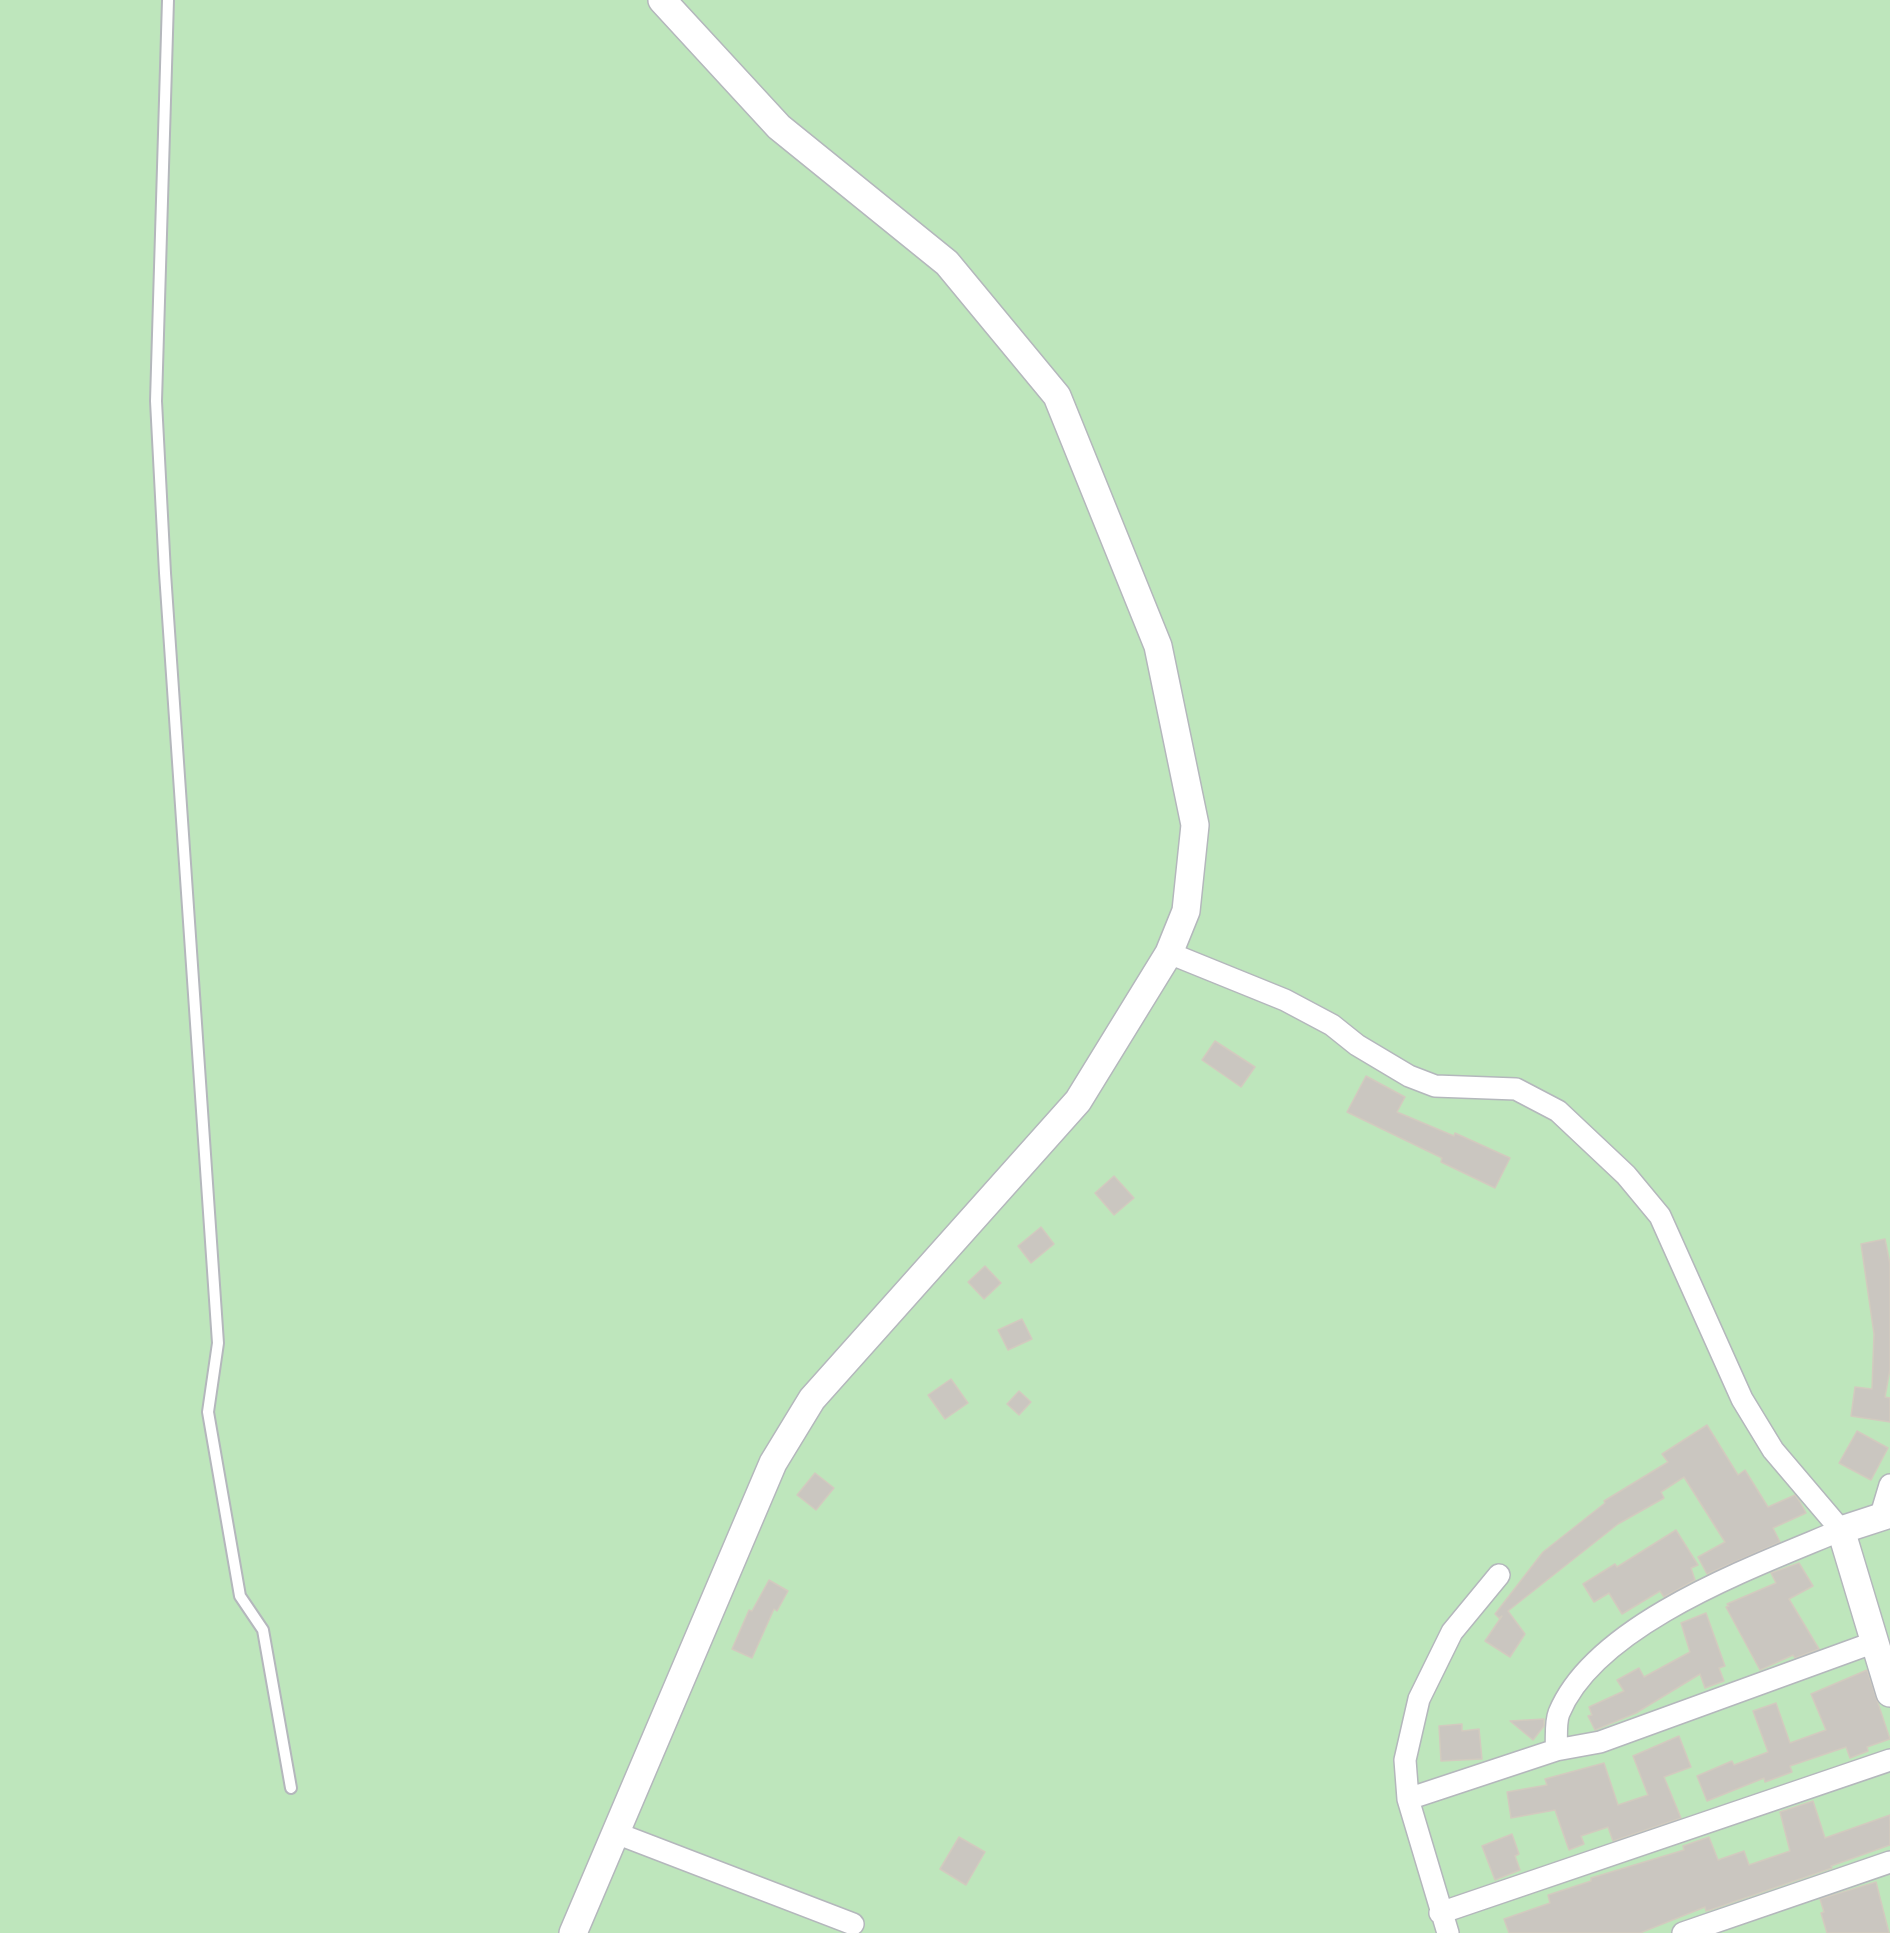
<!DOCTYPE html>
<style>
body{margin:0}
canvas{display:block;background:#edeae1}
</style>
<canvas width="1890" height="1933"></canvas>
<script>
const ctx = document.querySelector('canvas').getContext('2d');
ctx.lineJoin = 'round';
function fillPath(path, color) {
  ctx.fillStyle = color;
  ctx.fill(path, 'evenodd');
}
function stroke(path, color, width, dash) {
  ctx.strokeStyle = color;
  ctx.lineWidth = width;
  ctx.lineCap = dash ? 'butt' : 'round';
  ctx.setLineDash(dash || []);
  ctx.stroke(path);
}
fillPath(new Path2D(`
 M0 0H1890V1933H0Z`), '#bee6bc');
const building = new Path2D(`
 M1215 1041 1255 1067 1241 1087 1202 1060Z
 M1366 1076 1405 1097 1397 1112 1454 1136 1455 1133 1510 1158 1495 1188 1441 1162 1442 1158 1347 1112Z
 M1114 1176 1134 1198 1114 1215 1095 1193Z
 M1041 1227 1054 1244 1031 1263 1018 1246Z
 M1885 1239 1890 1264V1369L1885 1397 1890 1398V1422L1851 1416 1855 1387 1872 1389 1874 1334 1861 1244Z
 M985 1266 1001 1283 984 1299 968 1282Z
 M1022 1319 1032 1339 1008 1350 998 1330Z
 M951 1379 968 1403 945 1419 928 1395Z
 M1019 1391 1031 1402 1019 1415 1007 1404Z
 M1707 1425 1738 1475 1745 1470 1768 1507 1795 1495 1800 1502 1806 1513 1773 1528 1780 1542 1707 1574 1698 1557 1725 1542 1684 1477 1661 1492 1664 1498 1618 1524 1508 1611 1525 1634 1510 1657 1485 1641 1502 1616 1499 1618 1495 1614 1543 1552 1605 1503 1604 1501 1668 1462 1662 1454Z
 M1857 1431 1888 1448 1871 1480 1839 1463Z
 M815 1473 834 1488 816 1510 797 1495Z
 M1676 1530 1698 1565 1691 1568 1695 1580 1664 1597 1660 1591 1622 1614 1609 1593 1594 1602 1583 1584 1615 1564 1617 1567Z
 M1799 1563 1813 1586 1789 1599 1819 1649 1795 1658 1793 1655 1760 1670 1726 1607 1729 1606 1727 1604 1776 1583 1771 1573Z
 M769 1580 788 1591 777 1611 774 1609 752 1658 732 1649 749 1610 752 1611Z
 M1706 1613 1725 1666 1719 1668 1724 1681 1705 1688 1700 1674 1636 1713 1595 1730 1588 1716 1592 1715 1589 1707 1624 1691 1617 1680 1639 1668 1644 1677 1690 1652 1681 1623Z
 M1867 1670 1890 1739 1867 1747 1868 1751 1850 1758 1846 1747 1790 1766 1792 1772 1765 1782 1764 1778 1707 1801 1697 1776 1732 1761 1734 1765 1768 1752 1753 1711 1776 1703 1790 1743 1826 1730 1811 1694Z
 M1544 1719V1726L1533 1740 1510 1721Z
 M1462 1724V1731L1479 1729 1482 1759 1441 1761 1439 1726Z
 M1679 1736 1691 1767 1664 1777 1681 1818 1613 1841 1608 1827 1581 1836 1584 1844 1569 1850 1555 1810 1511 1818 1507 1792 1547 1785 1545 1779 1604 1763 1618 1805 1648 1795 1633 1756Z
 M1813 1801 1825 1838 1890 1815V1845L1831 1866 1832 1868 1710 1910 1706 1911 1705 1907 1640 1933H1509L1504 1919 1550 1903 1548 1895 1591 1881V1878L1684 1850 1683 1846 1709 1837 1718 1860 1744 1851 1749 1865 1790 1851 1780 1812Z
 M1512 1834 1519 1854 1515 1856 1520 1870 1495 1880 1482 1846Z
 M959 1837 985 1852 966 1885 940 1869Z
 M1876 1882 1889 1933H1827L1821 1913 1824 1912 1820 1899Z`);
fillPath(building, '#cac6c0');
stroke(building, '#d2cbbf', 1.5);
const service = new Path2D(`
 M168 0 156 401 165 573 218 1343 208 1412 240 1596 263 1630 291 1788`);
const minor = new Path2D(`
 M1169 953 1285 1000 1332 1025 1357 1045 1409 1076 1435 1086 1516 1089 1558 1111 1626 1175 1660 1216 1742 1399 1773 1450 1841 1530C1756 1566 1596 1623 1559 1713 1555 1723 1557 1739 1556 1750
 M1881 1515 1890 1485
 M1408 1799 1405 1760 1419 1699 1452 1632 1499 1575
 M616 1833 853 1924
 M1440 1913 1890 1760
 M1448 1933 1408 1799 1556 1750 1600 1742 1875 1642
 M1683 1933 1890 1862`);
const tertiary = new Path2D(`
 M1890 1514 1841 1530 1890 1693
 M573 1933 773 1463 812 1399 1078 1101 1169 953 1186 911 1195 825 1158 646 1057 396 947 263 779 127 662 0`);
stroke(service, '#b4b7bc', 14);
stroke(minor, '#b4b7bc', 24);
stroke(tertiary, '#b4b7bc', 30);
stroke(service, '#fff', 10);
stroke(minor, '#fff', 21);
stroke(tertiary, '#fff', 27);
</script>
